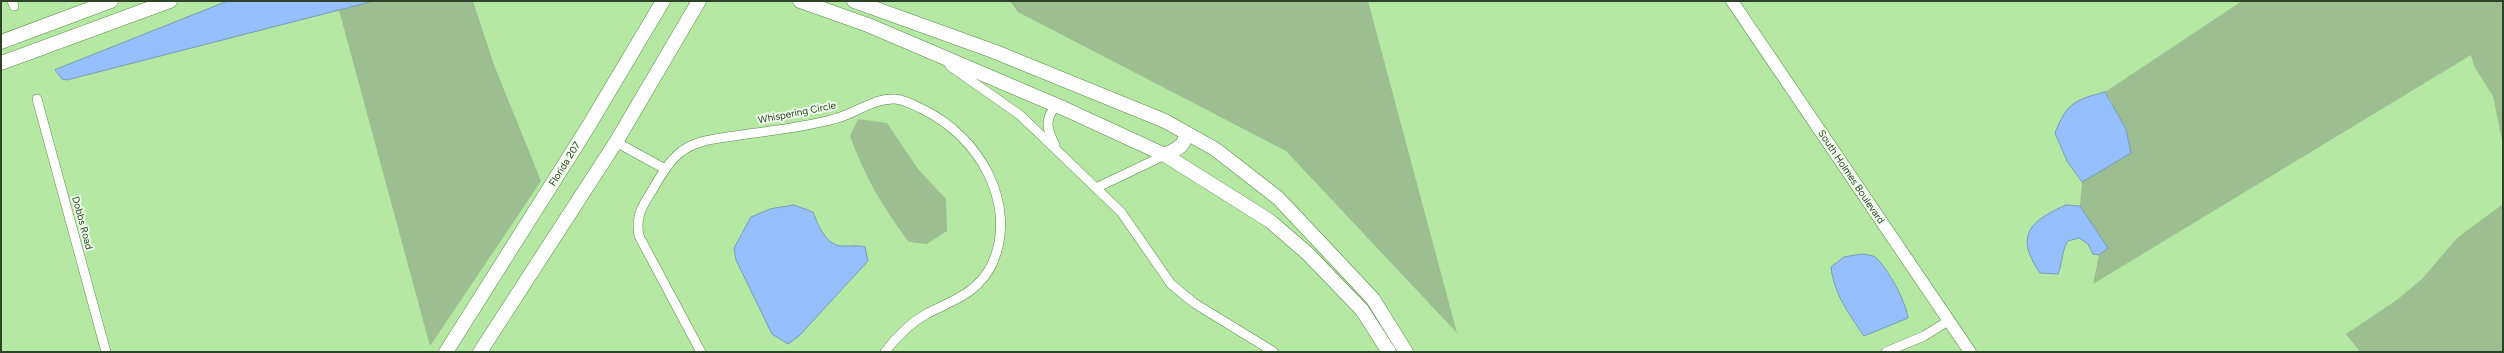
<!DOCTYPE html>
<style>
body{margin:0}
#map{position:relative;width:2504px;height:353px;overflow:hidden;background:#b4e8a3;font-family:Figtree,sans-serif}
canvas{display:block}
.frame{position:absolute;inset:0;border:2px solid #2d4226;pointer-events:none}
</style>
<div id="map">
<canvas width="2504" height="353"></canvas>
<div class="frame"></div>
</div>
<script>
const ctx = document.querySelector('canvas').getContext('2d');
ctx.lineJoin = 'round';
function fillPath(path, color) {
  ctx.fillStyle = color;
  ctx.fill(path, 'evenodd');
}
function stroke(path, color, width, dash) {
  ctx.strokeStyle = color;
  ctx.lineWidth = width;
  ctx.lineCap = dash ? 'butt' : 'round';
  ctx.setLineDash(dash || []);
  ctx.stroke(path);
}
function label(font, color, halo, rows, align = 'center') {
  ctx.font = font + ' Figtree,sans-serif';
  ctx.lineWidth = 4;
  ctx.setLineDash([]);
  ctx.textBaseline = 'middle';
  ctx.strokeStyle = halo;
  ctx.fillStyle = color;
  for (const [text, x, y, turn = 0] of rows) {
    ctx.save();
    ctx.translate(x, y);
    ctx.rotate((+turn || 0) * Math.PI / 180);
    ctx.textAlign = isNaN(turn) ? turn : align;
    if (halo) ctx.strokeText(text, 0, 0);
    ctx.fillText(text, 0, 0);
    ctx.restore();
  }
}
fillPath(new Path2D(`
 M374 1H473L494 65 541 181 430 346 339 10Z
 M1010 1H1368L1457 333 1286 151 1018 12Z
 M2242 1H2503V145L2493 96 2474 66 2471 55 2093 284 2099 255 2108 248 2080 206 2082 182 2131 153 2112 102 2105 92Z
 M858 119 887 123 918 169 946 199 947 231 927 244 909 242C883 208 865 177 850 136Z
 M2503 204V352H2360L2346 334 2398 299 2422 279 2457 238Z`), '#9cbe91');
const water = new Path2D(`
 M228 1H374L67 80 62 79 55 70Z
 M2105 92 2126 129 2131 153 2082 182 2067 161 2055 133C2067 103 2074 100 2105 92Z
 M794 205 813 212C818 225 826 246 843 246 851 246 857 245 865 247L868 261 799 336 788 344 772 334 736 260 734 248 751 217 770 209Z
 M2066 205 2080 206 2108 248 2099 255 2093 254 2088 244 2079 238 2068 241C2061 252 2063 262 2058 274L2040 273C2014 235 2030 221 2066 205Z
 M1863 254C1867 255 1872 255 1875 257 1888 268 1906 302 1908 318L1864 336C1849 314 1834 294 1831 267L1844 257Z`);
fillPath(water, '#96c0fd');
stroke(water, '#769abc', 1);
const minor = new Path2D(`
 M12 1 14 6
 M950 66 1020 115 1121 212 1171 284 1194 303 1274 352
 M37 99 106 352
 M616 142 665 169
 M1055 145C1047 130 1044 119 1056 106
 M1096 188 1165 155
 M701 352 639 236C635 216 643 205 653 189 661 175 669 161 682 151 697 140 716 139 734 136 767 131 802 128 834 119 855 114 873 98 895 99 906 100 914 105 924 110 978 136 1018 203 993 262 980 292 954 300 928 313 910 323 897 336 885 352
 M1886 352 1924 336 1948 321`);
const secondary = new Path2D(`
 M1732 1 1970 352`);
const primary = new Path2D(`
 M800 1 868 25 1065 109 1165 155 1270 221 1307 253 1362 310 1389 352
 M854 1 993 51 1165 121 1215 149 1278 198 1328 251 1373 299 1406 352
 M1 42 111 1
 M1 63 170 1
 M1165 155C1176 149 1185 147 1186 133`);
const trunk = new Path2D(`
 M446 352 588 127 663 1
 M480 352 616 142 699 1`);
stroke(minor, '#5b8a4a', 10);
stroke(secondary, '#5b8a4a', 13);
stroke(primary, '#5b8a4a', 15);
stroke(trunk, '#5b8a4a', 15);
stroke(minor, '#fff', 9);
stroke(secondary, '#fff', 12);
stroke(primary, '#fff', 14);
stroke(trunk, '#fff', 14);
label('10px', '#2d4226', '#eefde9', [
 ["Whispering Circle",797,113,-11],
 ["Florida 207",565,164,-58],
 ["South Holmes Boulevard",1851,177,56],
 ["Dobbs Road",82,223,75]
]);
</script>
